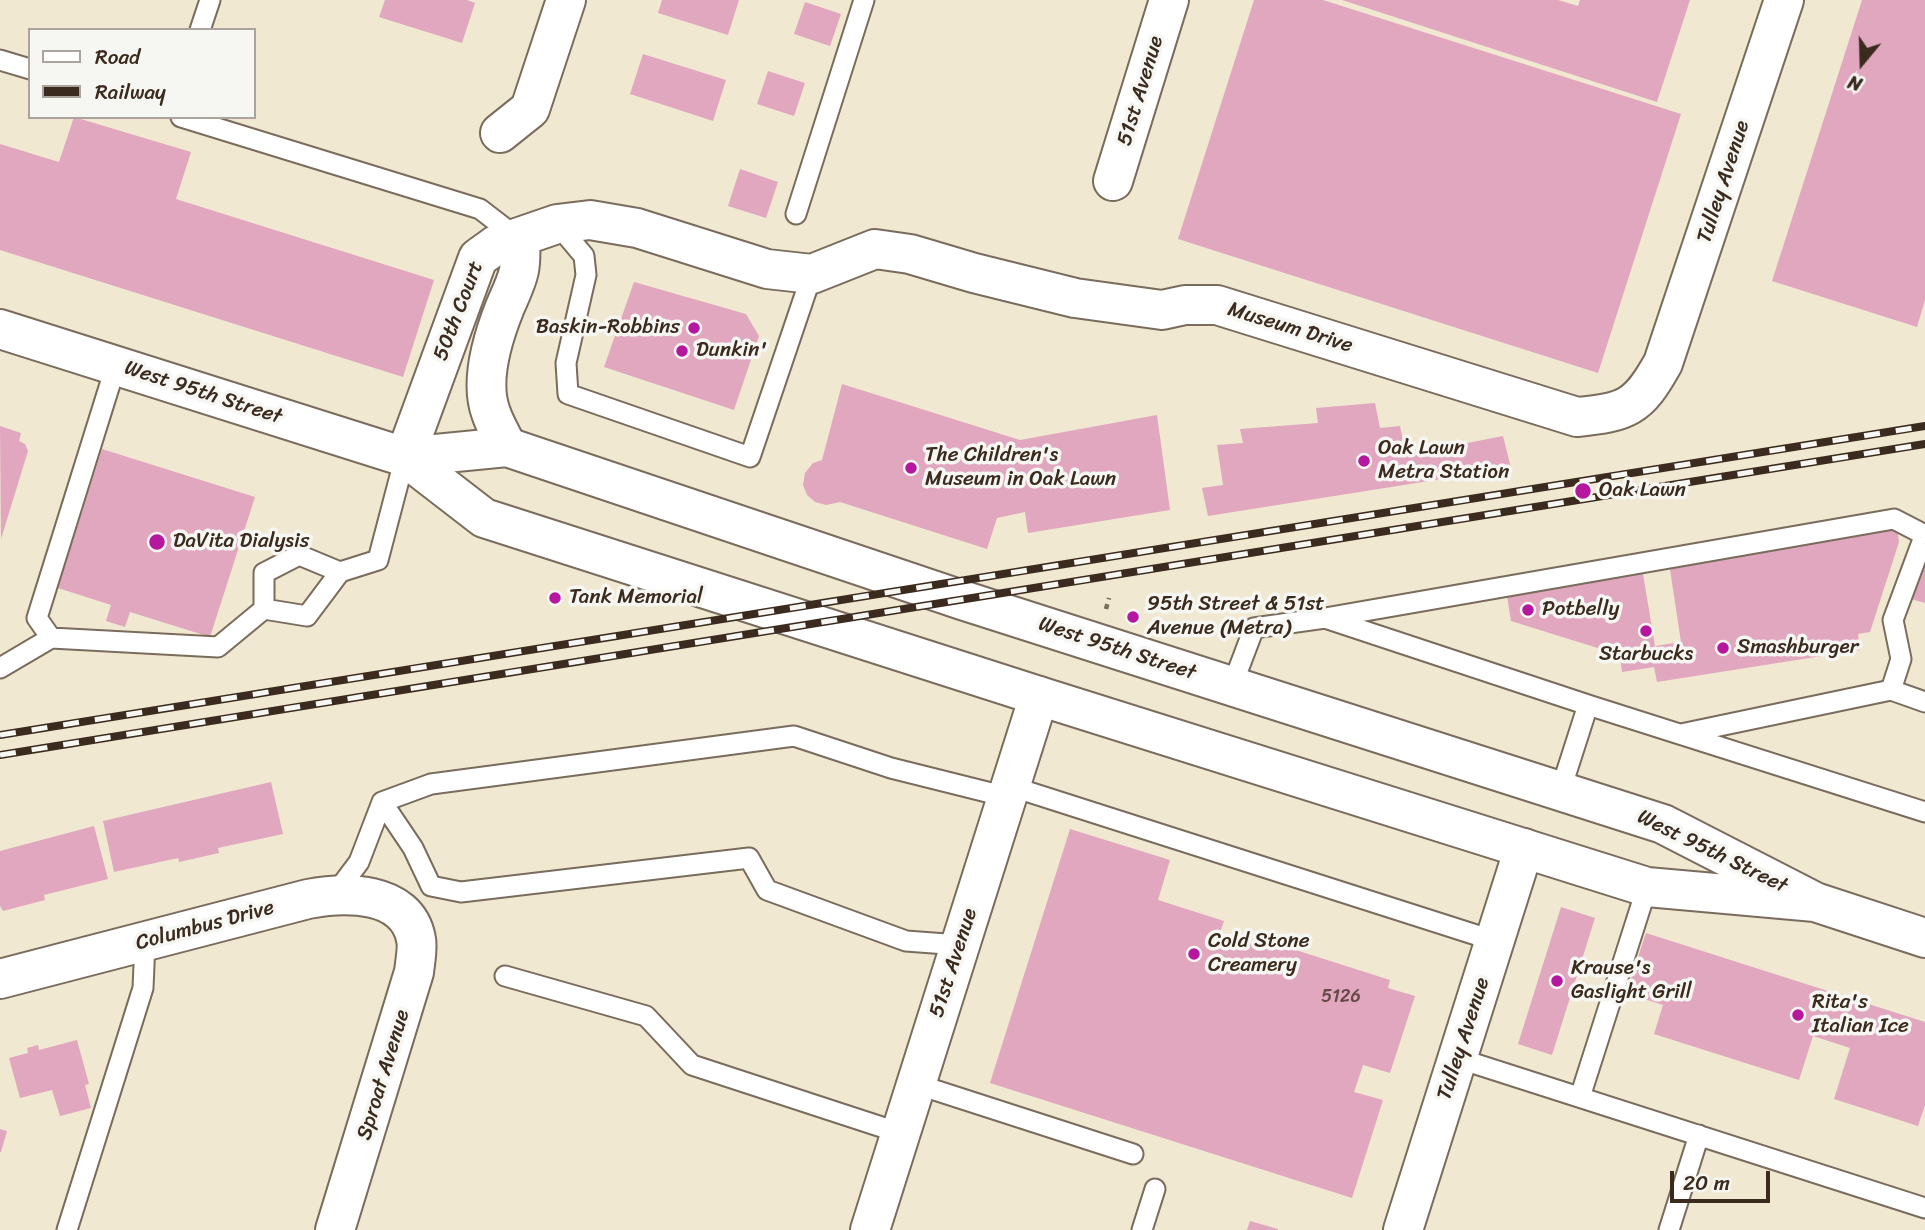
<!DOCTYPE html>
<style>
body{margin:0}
#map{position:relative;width:1925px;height:1230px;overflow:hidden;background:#f0e8d1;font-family:Sriracha,sans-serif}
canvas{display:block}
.legend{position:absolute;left:28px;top:28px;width:228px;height:91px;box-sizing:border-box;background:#f6f6f2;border:2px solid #aba49d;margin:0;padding:9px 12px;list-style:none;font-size:21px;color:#3b2a1e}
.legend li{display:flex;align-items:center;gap:14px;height:35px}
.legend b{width:35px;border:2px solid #aba49d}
.north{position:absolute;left:1827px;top:28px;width:70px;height:70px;-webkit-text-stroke:5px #f6f6f2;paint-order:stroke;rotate:199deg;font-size:19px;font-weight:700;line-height:28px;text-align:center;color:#3b2a1e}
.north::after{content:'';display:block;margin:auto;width:24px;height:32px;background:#3b2a1e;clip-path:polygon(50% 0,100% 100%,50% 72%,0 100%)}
.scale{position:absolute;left:1670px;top:1171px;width:100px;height:32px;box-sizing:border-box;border:4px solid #3b2a1e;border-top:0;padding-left:9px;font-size:21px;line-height:24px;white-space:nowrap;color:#3b2a1e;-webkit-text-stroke:5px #f6f6f2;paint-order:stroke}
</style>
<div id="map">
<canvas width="1925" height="1230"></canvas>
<ul class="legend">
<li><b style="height:9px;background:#fff"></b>Road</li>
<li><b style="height:9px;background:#3b2a1e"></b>Railway</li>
</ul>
<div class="north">N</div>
<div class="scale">20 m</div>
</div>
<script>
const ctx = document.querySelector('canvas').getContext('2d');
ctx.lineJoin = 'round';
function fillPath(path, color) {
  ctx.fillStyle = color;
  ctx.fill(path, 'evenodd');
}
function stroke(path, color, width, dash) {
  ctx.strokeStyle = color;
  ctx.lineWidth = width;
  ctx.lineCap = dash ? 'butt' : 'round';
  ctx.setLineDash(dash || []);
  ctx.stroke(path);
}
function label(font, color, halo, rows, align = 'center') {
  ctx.font = font + ' Sriracha,sans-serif';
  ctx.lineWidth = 7;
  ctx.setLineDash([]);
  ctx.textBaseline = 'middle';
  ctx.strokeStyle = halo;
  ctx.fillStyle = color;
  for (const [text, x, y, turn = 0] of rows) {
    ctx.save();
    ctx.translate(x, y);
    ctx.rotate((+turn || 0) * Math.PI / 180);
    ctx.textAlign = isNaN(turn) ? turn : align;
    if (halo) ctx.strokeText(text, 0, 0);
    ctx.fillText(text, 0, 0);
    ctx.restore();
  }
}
fillPath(new Path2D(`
 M385 0H467L475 3 462 43 379 17Z
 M662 0H739L728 35 658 13Z
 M1254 0H1323L1681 114 1598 373 1178 239Z
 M1342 0H1558L1578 6 1580 0H1690L1657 102Z
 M1862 0H1925V300L1917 327 1772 281Z
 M805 2 841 14 830 46 794 34Z
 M643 54 726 80 713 121 630 94Z
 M768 71 805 83 794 116 757 104Z
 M74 117 191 152 176 199 434 280 403 377 0 250V144L59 162Z
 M740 169 778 182 766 218 728 206Z
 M634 282 746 314 759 336 734 410 604 367Z
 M842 384 1020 440 1157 415 1170 510 1028 533 1025 512 997 518 987 549 840 502 826 505 815 502 807 495 803 485 805 473 813 463 822 460Z
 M1375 403 1380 428 1400 426 1406 455 1503 436 1511 468 1208 516 1202 488 1223 485 1217 445 1243 443 1240 429 1318 423 1316 408Z
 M0 426 21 433 19 441 25 444 28 451 1 539Z
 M102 449 255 497 210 637 130 612 125 627 106 621 111 605 58 588Z
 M1897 526 1899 542 1870 632 1858 634 1860 650 1657 682 1654 667 1622 672 1620 655 1511 621 1506 590 1642 568 1655 646 1681 642 1669 563Z
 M1925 562V603L1904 597 1914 564Z
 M271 782 283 834 218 848 219 853 179 862 178 858 114 872 103 821Z
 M94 826 108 879 44 895 45 900 3 911 0 906V851Z
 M1070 829 1170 860 1158 900 1224 921 1220 933 1256 945 1258 938 1390 980 1388 988 1415 996 1390 1073 1363 1065 1354 1092 1383 1100 1352 1198 990 1083Z
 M1561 907 1595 918 1552 1055 1518 1044Z
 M1646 933 1925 1022V1105L1918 1126 1834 1099 1850 1048 1813 1036 1799 1080 1654 1034 1663 1005 1626 993Z
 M77 1040 89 1084 85 1085 91 1108 60 1116 52 1090 20 1098 9 1058 28 1053 27 1048 38 1045 39 1050Z
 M0 1129 7 1131 1 1152H0Z
 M1250 1221 1278 1229V1230H1247Z`), '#e1a7bf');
const service = new Path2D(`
 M200 30 210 0
 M0 60 30 69
 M181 117 480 209 519 239
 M796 214 864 0
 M557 224 584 256 586 275 566 363 568 394 750 457 812 274
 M116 365 37 618 51 638 218 647 264 609 307 616 340 572 378 560 405 457
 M264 609V573L299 555 340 572
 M1325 618 1894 519 1923 534
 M0 668 51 638
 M1232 686 1254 628 1325 618 1588 705
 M1891 690 1901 659 1893 620 1925 534
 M1681 734 1891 690 1925 702
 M1010 786 1495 941
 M1561 789 1588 705 1925 812
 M382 802 413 848 431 886 461 892 749 858 767 890 906 941 960 945
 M382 802 431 784 794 736 891 768 1007 797
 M335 894 359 862 382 802
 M505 976 646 1016 692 1065 900 1133
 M1457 1058 1925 1208
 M916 1084 1133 1154
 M1580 1097 1647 887
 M67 1230 143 988 145 942
 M1142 1230 1155 1189
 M1669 1230 1699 1135`);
const minor = new Path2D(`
 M500 133 530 109 566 0
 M1113 181 1169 0
 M507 447C502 436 495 425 491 413 479 381 493 337 505 307 518 277 522 272 520 239
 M405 457 478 258 496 245 557 224 590 220 637 228 767 269 812 274 875 249 910 254 974 273 1075 298 1162 310 1185 305H1217L1577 417C1627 412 1638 408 1663 363L1784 0
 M0 979 308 899C344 892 407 890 416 939 418 948 415 962 414 972L335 1230
 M870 1230 1039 696
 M1403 1230 1524 848`);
const primary = new Path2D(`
 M0 329 405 457 484 518 1039 696 1647 887 1815 902
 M405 457 507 447 962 600 1663 824 1815 902 1925 938`);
stroke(service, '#7a6c5d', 23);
stroke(minor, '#7a6c5d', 42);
stroke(primary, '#7a6c5d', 42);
stroke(new Path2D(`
 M1106 609 1109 598`), '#7a6c5d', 4.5, [5, 5]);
stroke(service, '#fff', 19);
stroke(minor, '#fff', 38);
stroke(primary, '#fff', 38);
const rail = new Path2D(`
 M0 735 1925 426
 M0 755 1925 444`);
stroke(rail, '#3b2a1e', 8);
stroke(rail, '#f6f6f2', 5, [16]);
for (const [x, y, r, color] of [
 [694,328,7,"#b5179e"],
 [682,351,7,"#b5179e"],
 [1364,461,7,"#b5179e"],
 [911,468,7,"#b5179e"],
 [1583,491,9,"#b5179e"],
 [157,542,9,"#b5179e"],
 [555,598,7,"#b5179e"],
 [1528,610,7,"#b5179e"],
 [1133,617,7,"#b5179e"],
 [1646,631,7,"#b5179e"],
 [1723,648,7,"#b5179e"],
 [1194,954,7,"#b5179e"],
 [1557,981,7,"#b5179e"],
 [1798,1015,7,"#b5179e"]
]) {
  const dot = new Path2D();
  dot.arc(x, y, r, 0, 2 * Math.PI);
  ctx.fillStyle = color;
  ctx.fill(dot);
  stroke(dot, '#f6f6f2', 2.5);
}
label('18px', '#644946', null, [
 ["5126",1341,997]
]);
label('21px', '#3b2a1e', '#f6f6f2', [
 ["51st Avenue",1141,91,-73],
 ["Tulley Avenue",1724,182,-72],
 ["50th Court",459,311,-69],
 ["Museum Drive",1290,328,17],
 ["West 95th Street",203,393,18],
 ["West 95th Street",1117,649,18],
 ["West 95th Street",1712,852,26],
 ["Columbus Drive",205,926,-15],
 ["51st Avenue",954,963,-72],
 ["Tulley Avenue",1464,1039,-72],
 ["Sproat Avenue",384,1075,-73]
]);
label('21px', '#3b2a1e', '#f6f6f2', [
 ["Baskin-Robbins",680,328,"right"],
 ["Dunkin'",696,351],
 ["Oak Lawn",1378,449],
 ["Metra Station",1378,473],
 ["The Children's",925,456],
 ["Museum in Oak Lawn",925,480],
 ["Oak Lawn",1599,491],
 ["DaVita Dialysis",173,542],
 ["Tank Memorial",569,598],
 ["95th Street & 51st",1147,605],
 ["Avenue (Metra)",1147,629],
 ["Potbelly",1542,610],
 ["Smashburger",1737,648],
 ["Starbucks",1646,655,"center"],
 ["Cold Stone",1208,942],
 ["Creamery",1208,966],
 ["Krause's",1571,969],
 ["Gaslight Grill",1571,993],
 ["Rita's",1812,1003],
 ["Italian Ice",1812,1027]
], 'left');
</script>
